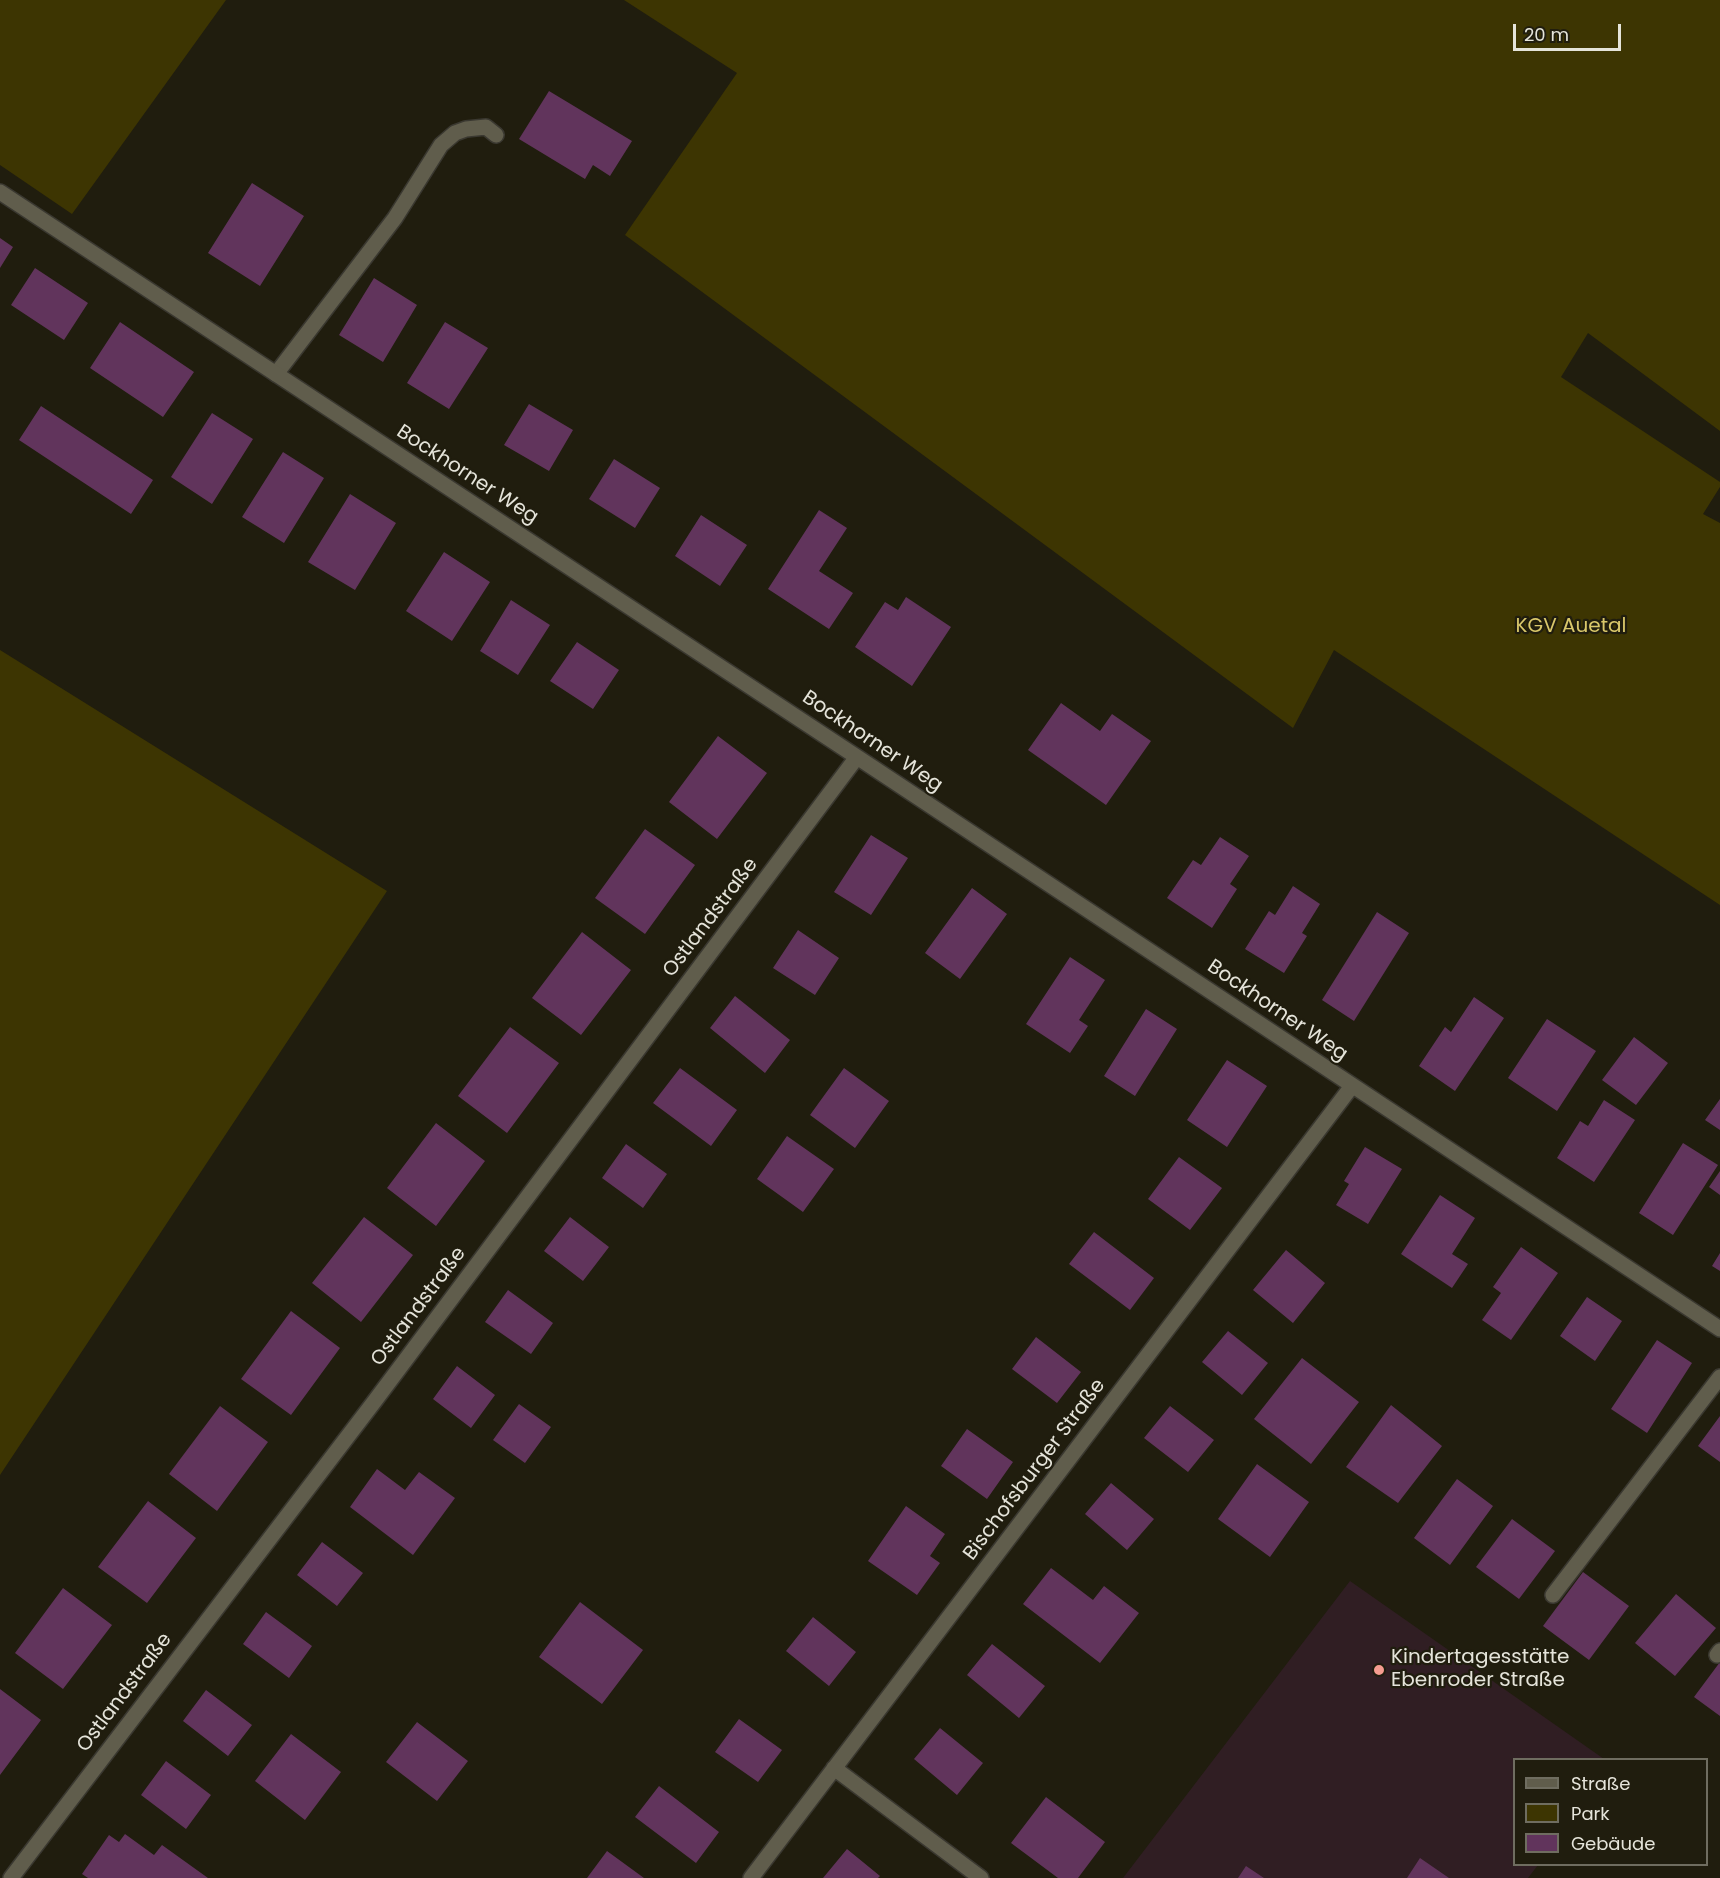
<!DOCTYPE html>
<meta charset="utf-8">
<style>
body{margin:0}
#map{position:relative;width:1720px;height:1878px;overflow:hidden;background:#201d0e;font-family:Poppins,sans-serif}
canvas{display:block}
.legend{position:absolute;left:1513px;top:1758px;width:195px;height:108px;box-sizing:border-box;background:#201d0e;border:2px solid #6f6d60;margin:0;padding:8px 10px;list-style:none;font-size:18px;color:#e5e4da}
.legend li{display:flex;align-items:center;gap:12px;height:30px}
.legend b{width:30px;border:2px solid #6f6d60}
.scale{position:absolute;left:1513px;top:24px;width:108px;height:27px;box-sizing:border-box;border:3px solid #e5e4da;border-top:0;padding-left:8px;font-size:18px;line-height:21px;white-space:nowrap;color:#e5e4da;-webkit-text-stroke:4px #201d0e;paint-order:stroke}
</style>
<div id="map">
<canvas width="1720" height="1878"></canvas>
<ul class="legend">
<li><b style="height:8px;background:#605d4c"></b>Straße</li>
<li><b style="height:16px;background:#3d3502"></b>Park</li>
<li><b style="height:16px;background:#61345c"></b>Gebäude</li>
</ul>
<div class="scale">20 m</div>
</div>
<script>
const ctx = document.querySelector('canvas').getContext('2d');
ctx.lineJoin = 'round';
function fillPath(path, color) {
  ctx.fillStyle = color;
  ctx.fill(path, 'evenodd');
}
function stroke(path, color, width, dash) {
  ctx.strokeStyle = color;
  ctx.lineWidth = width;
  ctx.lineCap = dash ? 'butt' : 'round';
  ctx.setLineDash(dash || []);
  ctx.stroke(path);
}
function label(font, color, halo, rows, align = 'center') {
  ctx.font = font + ' Poppins,sans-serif';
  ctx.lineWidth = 4.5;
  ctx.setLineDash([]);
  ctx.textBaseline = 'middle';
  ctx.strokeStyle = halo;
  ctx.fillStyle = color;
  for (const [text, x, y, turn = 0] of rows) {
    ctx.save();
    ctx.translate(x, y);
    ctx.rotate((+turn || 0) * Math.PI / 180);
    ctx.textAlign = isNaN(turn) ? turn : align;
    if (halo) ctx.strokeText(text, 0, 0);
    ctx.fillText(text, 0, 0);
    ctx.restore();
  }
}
fillPath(new Path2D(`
 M1350 1581 1604 1759 1514 1760V1864L1538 1865 1528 1878H1123Z`), '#301e23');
fillPath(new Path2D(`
 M0 0H226L72 214 0 165Z
 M624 0H1720V431L1588 333 1561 377 1720 482V487L1703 514 1720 523V905L1334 650 1293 728 625 235 737 73Z
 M0 650 387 891 0 1475Z`), '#3d3502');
fillPath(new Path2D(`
 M549 91 632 141 610 176 593 165 585 179 519 139Z
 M252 183 304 216 260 286 208 253Z
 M0 238 13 247 0 268Z
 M35 268 88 303 64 340 11 305Z
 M374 278 417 305 383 362 339 335Z
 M120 322 194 372 163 417 90 368Z
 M445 322 488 348 449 409 407 383Z
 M529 404 573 430 549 471 504 445Z
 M41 406 153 480 131 514 19 440Z
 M212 413 253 439 212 504 171 477Z
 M283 452 324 478 284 543 242 517Z
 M614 459 660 488 635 528 589 499Z
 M350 494 396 523 355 590 308 562Z
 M819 510 847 528 819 571 853 593 829 629 768 589Z
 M701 515 747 545 720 586 675 556Z
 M444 552 490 582 452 641 406 611Z
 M906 597 951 627 912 686 855 647 885 602 898 610Z
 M511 600 550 625 518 675 480 651Z
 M577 642 619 670 593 709 550 681Z
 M1061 703 1100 731 1112 714 1151 741 1106 805 1028 750Z
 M718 736 767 773 717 839 669 802Z
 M645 829 695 865 645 934 595 898Z
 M871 835 908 858 871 915 834 892Z
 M1220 837 1249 856 1230 884 1237 889 1212 928 1167 898 1193 860 1201 865Z
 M1293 886 1320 904 1302 933 1307 936 1284 973 1245 949 1269 911 1275 915Z
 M972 888 1007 914 960 979 925 953Z
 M1377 912 1409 933 1354 1021 1322 1000Z
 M798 930 839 958 815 995 773 968Z
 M582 932 631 970 581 1035 532 998Z
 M1070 957 1105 980 1079 1020 1088 1026 1070 1053 1026 1024Z
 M735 996 790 1040 765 1073 710 1028Z
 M1474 997 1504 1018 1455 1091 1419 1066 1445 1027 1451 1032Z
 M1146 1009 1177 1029 1135 1096 1104 1076Z
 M1547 1019 1596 1051 1557 1111 1508 1078Z
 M510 1027 559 1063 507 1133 458 1096Z
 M1634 1037 1668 1063 1636 1105 1602 1080Z
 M1227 1060 1267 1086 1227 1147 1187 1120Z
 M680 1068 737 1110 711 1146 653 1103Z
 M844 1068 889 1101 855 1148 810 1115Z
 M1720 1099V1130L1705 1120Z
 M1604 1100 1635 1120 1594 1182 1557 1158 1580 1121 1588 1126Z
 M436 1123 485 1161 436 1226 387 1188Z
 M787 1136 834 1169 803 1212 757 1179Z
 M1683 1143 1718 1165 1673 1235 1639 1213Z
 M626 1144 667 1174 643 1208 602 1178Z
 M1365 1147 1402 1169 1368 1224 1336 1205 1349 1184 1344 1181Z
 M1179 1157 1222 1188 1190 1230 1148 1199Z
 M1720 1171V1195L1709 1187Z
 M1440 1195 1475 1218 1452 1254 1468 1264 1452 1288 1401 1254Z
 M364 1217 413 1255 361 1322 312 1283Z
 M570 1217 609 1247 583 1281 544 1251Z
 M1094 1232 1154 1278 1130 1310 1069 1264Z
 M1521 1247 1558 1273 1511 1340 1482 1320 1501 1293 1493 1287Z
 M1286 1250 1325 1283 1293 1323 1253 1290Z
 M1720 1253V1271L1712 1266Z
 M508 1290 553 1323 531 1354 485 1322Z
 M1587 1297 1622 1321 1595 1361 1560 1336Z
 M291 1311 340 1348 291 1415 241 1379Z
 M1228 1331 1268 1363 1242 1395 1202 1362Z
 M1036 1337 1081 1372 1057 1403 1012 1369Z
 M1657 1340 1692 1363 1647 1433 1611 1409Z
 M1302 1358 1359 1402 1311 1464 1254 1419Z
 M457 1366 495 1395 471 1428 433 1399Z
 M519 1404 551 1427 525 1463 493 1440Z
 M1391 1405 1442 1446 1398 1503 1346 1467Z
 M220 1406 268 1442 217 1511 169 1474Z
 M1170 1406 1214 1440 1188 1472 1144 1438Z
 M1720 1416V1462L1698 1446Z
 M967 1429 1013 1462 987 1499 941 1466Z
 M1257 1464 1309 1502 1270 1557 1218 1519Z
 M377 1469 405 1490 419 1472 455 1498 413 1555 350 1507Z
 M1457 1479 1493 1506 1450 1565 1414 1538Z
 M1111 1483 1154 1519 1127 1550 1085 1514Z
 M148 1501 196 1538 147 1603 98 1567Z
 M906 1506 945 1534 930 1556 940 1563 917 1595 868 1561Z
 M1512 1519 1555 1551 1519 1599 1476 1567Z
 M322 1542 363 1573 337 1606 297 1575Z
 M1051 1568 1093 1600 1104 1586 1139 1613 1100 1663 1023 1604Z
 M1583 1572 1629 1606 1589 1660 1543 1626Z
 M63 1588 112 1625 63 1689 15 1653Z
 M1676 1594 1716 1628 1675 1676 1635 1643Z
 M580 1602 643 1650 602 1704 539 1657Z
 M266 1612 312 1646 289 1678 243 1644Z
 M813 1617 856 1652 829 1686 786 1651Z
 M992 1644 1045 1686 1019 1718 967 1675Z
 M1720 1662V1716L1694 1697Z
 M0 1689 41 1720 0 1775Z
 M206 1690 252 1725 228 1756 183 1721Z
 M739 1719 782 1750 758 1782 715 1752Z
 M417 1722 468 1761 437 1801 386 1762Z
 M940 1728 983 1763 957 1795 914 1759Z
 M291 1734 341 1772 305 1820 255 1781Z
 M166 1761 211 1795 186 1829 141 1795Z
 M659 1786 719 1832 696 1863 635 1817Z
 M1046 1797 1105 1842 1078 1878H1058L1011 1843Z
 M125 1834 154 1855 162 1845 208 1878H88L82 1874 109 1835 119 1842Z
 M847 1849 880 1876 878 1878H823Z
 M607 1851 644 1878H587Z
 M1420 1858 1449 1878H1407Z
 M1246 1866 1264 1878H1238Z`), '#61345c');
const lane = new Path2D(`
 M276 374 395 218 441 145 455 133 466 129 486 127 496 135
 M1553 1595 1720 1377
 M1717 1655 1720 1651`);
const street = new Path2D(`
 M0 192 857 757 1720 1329
 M834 1768 981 1878
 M11 1878 374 1402 857 757
 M751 1878 1352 1086`);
stroke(lane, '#3a3830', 18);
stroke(street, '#3a3830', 18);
stroke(lane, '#605d4c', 15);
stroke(street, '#605d4c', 15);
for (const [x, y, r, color] of [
 [1379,1670,6,"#f59c90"]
]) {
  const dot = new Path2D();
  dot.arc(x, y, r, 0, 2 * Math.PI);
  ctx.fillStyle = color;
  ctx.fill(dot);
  stroke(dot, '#201d0e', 2);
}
label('20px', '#e5e4da', '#201d0e', [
 ["Bockhorner Weg",467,475,33],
 ["Bockhorner Weg",872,742,34],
 ["Ostlandstraße",711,918,-53],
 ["Bockhorner Weg",1277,1011,34],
 ["Ostlandstraße",419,1307,-53],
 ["Bischofsburger Straße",1035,1470,-53],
 ["Ostlandstraße",125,1693,-53]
]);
label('20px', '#d9c76a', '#201d0e', [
 ["KGV Auetal",1571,627]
]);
label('20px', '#e5e4da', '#201d0e', [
 ["Kindertagesstätte",1391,1658],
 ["Ebenroder Straße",1391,1681]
], 'left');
</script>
